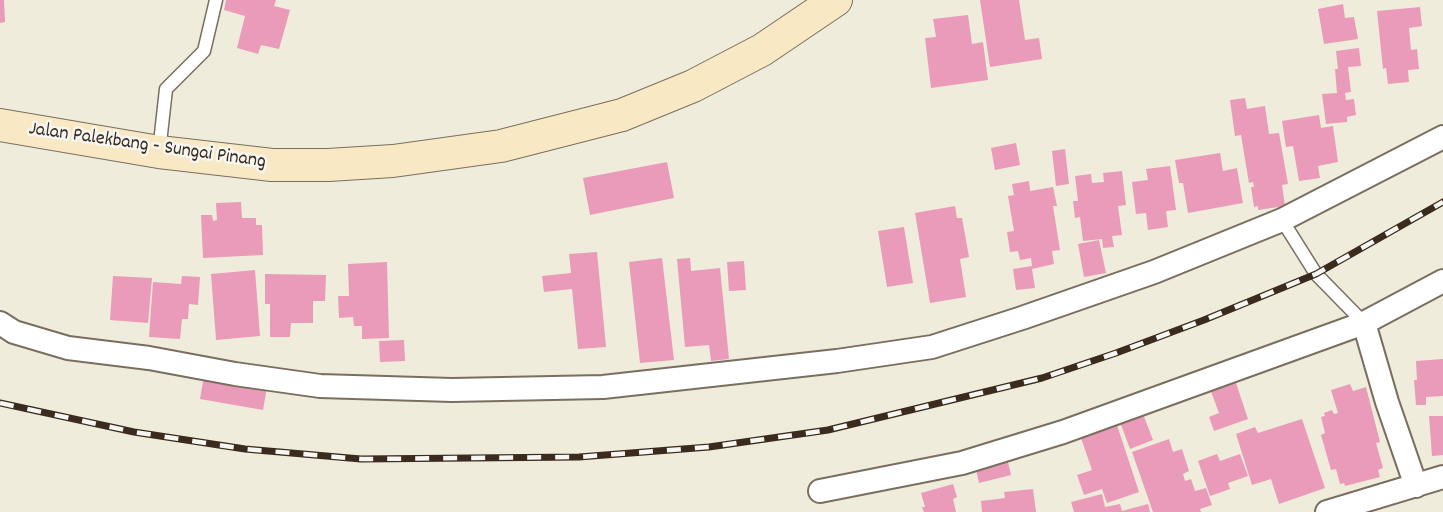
<!DOCTYPE html>
<style>
body{margin:0}
canvas{display:block;background:#efecdb}
</style>
<canvas width="1443" height="512"></canvas>
<script>
const ctx = document.querySelector('canvas').getContext('2d');
ctx.lineJoin = 'round';
function fillPath(path, color) {
  ctx.fillStyle = color;
  ctx.fill(path, 'evenodd');
}
function stroke(path, color, width, dash) {
  ctx.strokeStyle = color;
  ctx.lineWidth = width;
  ctx.lineCap = dash ? 'butt' : 'round';
  ctx.setLineDash(dash || []);
  ctx.stroke(path);
}
function label(font, color, halo, rows, align = 'center') {
  ctx.font = font + ' Dekko,sans-serif';
  ctx.lineWidth = 5;
  ctx.setLineDash([]);
  ctx.textBaseline = 'middle';
  ctx.strokeStyle = halo;
  ctx.fillStyle = color;
  for (const [text, x, y, turn = 0] of rows) {
    ctx.save();
    ctx.translate(x, y);
    ctx.rotate((+turn || 0) * Math.PI / 180);
    ctx.textAlign = isNaN(turn) ? turn : align;
    if (halo) ctx.strokeText(text, 0, 0);
    ctx.fillText(text, 0, 0);
    ctx.restore();
  }
}
fillPath(new Path2D(`
 M0 0H4L5 22 0 23Z
 M226 0H276L274 6 290 10 279 49 261 45 258 54 237 48 245 16 224 10Z
 M980 0H1019L1025 40 1039 38 1042 59 990 67Z
 M1343 4 1345 18 1354 17 1358 39 1324 44 1318 9Z
 M1420 7 1422 26 1409 28 1411 50 1417 49 1419 69 1408 70 1409 82 1388 84 1386 68 1383 69 1377 11Z
 M968 15 972 44 983 42 988 80 931 88 925 38 936 37 933 19Z
 M1359 48 1361 66 1348 67 1351 92 1345 93 1346 100 1354 99 1356 115 1347 117V122L1326 124 1322 94 1337 93 1335 69H1338L1336 51Z
 M1245 98 1247 109 1265 106 1269 134 1279 133 1288 184 1282 185 1285 206 1258 210V206L1254 207 1251 187H1254L1253 182 1249 183 1241 135 1235 136 1230 100Z
 M1319 115 1321 128 1333 126 1338 162 1318 166 1320 178 1299 181 1293 146 1286 147 1282 121Z
 M1016 143 1020 165 995 170 991 148Z
 M1065 149 1069 184 1056 186 1052 151Z
 M1220 153 1223 171 1237 168 1243 203 1188 213 1183 183H1179L1175 160Z
 M667 162 674 198 590 215 583 178Z
 M1170 166 1176 210 1166 211 1168 227 1148 230 1146 213 1136 214 1132 182 1148 180 1146 169Z
 M1122 171 1126 205 1118 206 1122 235 1112 236 1114 247 1103 248 1102 239 1083 241 1080 217 1075 218 1073 201H1078L1075 176 1091 174 1092 183 1104 182 1103 173Z
 M1029 181 1030 191 1053 187 1057 206H1053L1060 250 1052 251 1054 264 1032 269 1035 288 1016 290 1013 269 1032 266 1031 258 1020 260 1018 251 1010 252 1007 232 1014 231 1008 196 1014 195 1012 184Z
 M241 202 242 218H256V225H262L263 255 203 258 201 215H212L213 221 217 220 216 203Z
 M955 206 957 218H962L969 257 960 259 966 297 930 303 915 213Z
 M904 227 913 283 887 287 878 231Z
 M1099 240 1106 273 1084 277 1078 244Z
 M597 252 606 347 578 349 572 289 544 292 542 276 571 273 569 254Z
 M662 258 674 360 640 363 629 262Z
 M690 258 691 271 720 268 729 359 711 361 709 345 685 347 677 259Z
 M744 261 746 290 729 291 727 262Z
 M387 262 389 338 362 339V326H354L353 317 339 318 338 296H349L348 264Z
 M255 270 260 336 216 340 211 274Z
 M265 274 326 275 325 301H313V323H291L290 337H270V304H265Z
 M113 276 152 278 148 323 110 320Z
 M182 276 200 277 198 305 189 304 188 319H182L180 339 149 337 153 282 181 284Z
 M404 340 405 361 380 362 379 341Z
 M1443 359V396L1426 397V405H1416L1414 380H1417L1416 361Z
 M204 376 267 387 263 410 200 399Z
 M1235 380 1248 419 1214 431 1209 417 1219 413 1210 389Z
 M1350 384 1353 391 1366 387 1380 442 1376 443 1383 468 1378 470 1380 477 1345 486 1344 483 1340 484 1336 469 1331 470 1321 435 1325 433 1321 417 1325 416 1324 413 1332 410 1334 414 1338 413 1331 390Z
 M1143 414 1153 440 1130 449 1120 422Z
 M1429 416H1443V455L1432 456Z
 M1302 419 1325 488 1279 504 1271 479 1252 485 1236 434 1255 427 1258 433Z
 M1116 422 1139 492 1107 503 1102 489 1084 495 1077 475 1092 470 1079 432Z
 M1169 439 1173 452 1182 449 1189 471 1183 474 1185 481 1191 479 1195 491 1206 488 1212 505 1200 509 1201 512H1153L1132 452Z
 M1217 454 1220 461 1240 454 1248 476 1228 483 1230 489 1210 496 1198 461Z
 M1007 458 1011 475 979 483 975 465Z
 M953 484 957 497 953 499 956 512H924L922 507H925L921 493Z
 M1033 489 1036 512H982L981 501 1005 498 1004 492Z
 M1102 494 1105 507 1120 504 1122 511 1148 504 1150 512H1074L1071 502Z`), '#ea9bba');
const lane = new Path2D(`
 M159 152 166 89 204 51 216 0
 M1282 220 1316 274 1364 323`);
const street = new Path2D(`
 M0 323 14 332 68 348 149 358 235 374 320 386 452 390 603 387 837 361 932 347 1022 318 1154 272 1282 220 1443 137
 M1364 323 1387 402 1416 486
 M820 491 962 463 1063 432 1364 323 1443 281
 M1327 512 1443 477`);
const secondary = new Path2D(`
 M0 125 159 152 272 165H328L393 161 501 146 622 115 693 86 762 50 836 0`);
stroke(lane, '#7a6e60', 15);
stroke(street, '#7a6e60', 26);
stroke(secondary, '#7a6e60', 34);
stroke(lane, '#fff', 12);
stroke(street, '#fff', 22);
stroke(secondary, '#f8e8c3', 32);
const rail = new Path2D(`
 M0 403 134 432 245 449 361 459 579 457 709 447 828 430 1042 378 1116 353 1204 320 1316 274 1443 202`);
stroke(rail, '#3b2a1e', 7);
stroke(rail, '#f6f6f2', 4.5, [14]);
label('20px', '#3b2a1e', '#f6f6f2', [
 ["Jalan Palekbang - Sungai Pinang",147,147,8]
]);
</script>
